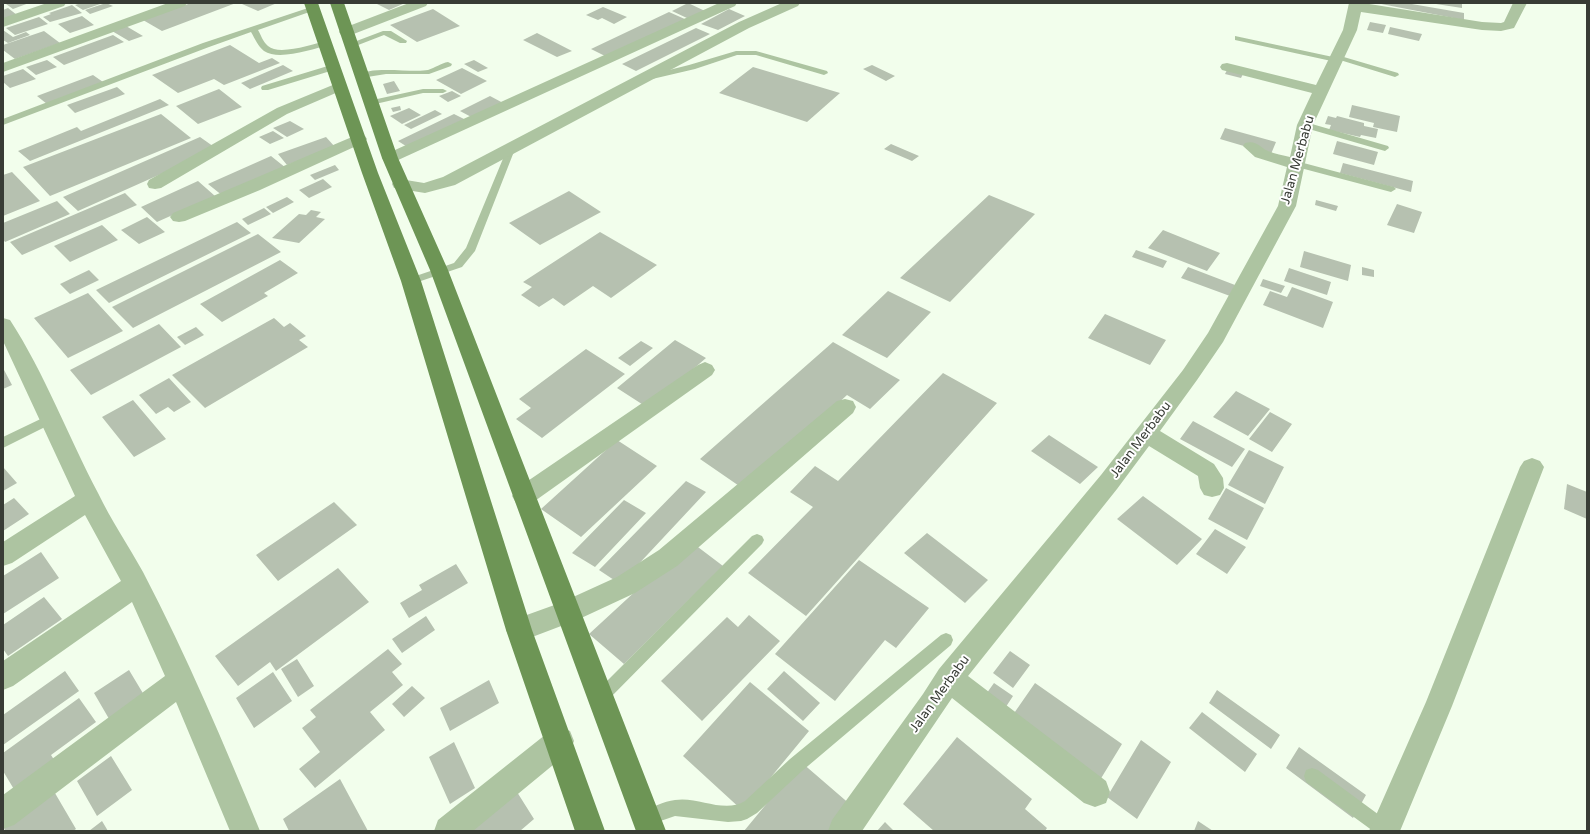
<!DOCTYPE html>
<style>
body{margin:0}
#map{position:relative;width:1590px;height:834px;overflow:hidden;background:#f2feec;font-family:"Varela Round",sans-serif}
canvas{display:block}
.frame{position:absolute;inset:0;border:4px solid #383c35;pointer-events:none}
</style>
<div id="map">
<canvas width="1590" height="834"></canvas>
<div class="frame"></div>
</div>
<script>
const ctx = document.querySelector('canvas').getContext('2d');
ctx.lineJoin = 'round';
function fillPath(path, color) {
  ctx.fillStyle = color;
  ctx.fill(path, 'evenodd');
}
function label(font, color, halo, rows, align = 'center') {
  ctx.font = font + ' "Varela Round",sans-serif';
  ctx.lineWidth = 4;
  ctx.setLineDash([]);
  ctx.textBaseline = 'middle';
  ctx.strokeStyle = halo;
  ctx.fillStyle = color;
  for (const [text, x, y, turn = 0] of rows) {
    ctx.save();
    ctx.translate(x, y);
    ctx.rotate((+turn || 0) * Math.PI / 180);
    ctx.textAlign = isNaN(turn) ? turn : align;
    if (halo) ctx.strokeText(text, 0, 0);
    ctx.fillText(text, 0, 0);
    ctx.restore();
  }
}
fillPath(new Path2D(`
 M11 3H29L13 9 6 4Z
 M81 3H103L83 10 75 5Z
 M106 3 113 6 90 14 85 10Z
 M191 3H236L162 31 143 20Z
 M245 3H277L258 11 242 4Z
 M375 3H405L389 10Z
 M688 3 705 11 689 19 672 11Z
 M1376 3H1406L1464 13V20Z
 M1436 3H1462V8L1436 4Z
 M72 5 82 13 50 22 43 17 51 14 49 13Z
 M603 7 627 17 614 24 602 18 598 20 586 15Z
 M8 8 17 15 3 19V10Z
 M433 9 460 26 417 42 390 25Z
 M729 9 745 16 718 30 701 24Z
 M669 12 687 20 609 58 591 49Z
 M82 16 94 25 70 33 58 24Z
 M39 17 48 24 15 35 6 28Z
 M1370 22 1386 25 1383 33 1367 30Z
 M126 26 143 36 129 41 112 31Z
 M1390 27 1422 34 1419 41 1388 34Z
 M696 28 710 34 636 71 622 64Z
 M3 30 13 37 26 32 30 35 8 43 3 40 8 38 3 40Z
 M44 31 60 43 15 59 3 50V45Z
 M537 33 572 51 557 57 523 40Z
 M113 35 124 42 64 65 53 57Z
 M230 45 259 63 272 58 280 63 224 85 214 79 178 93 152 75Z
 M47 60 57 67 36 75 26 67Z
 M474 60 488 68 478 72 464 64Z
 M283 65 293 71 250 89 241 83Z
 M872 65 895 76 886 81 863 69Z
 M753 67 840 93 807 122 719 93Z
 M462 68 487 81 461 94 436 80Z
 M23 69 36 79 10 88 3 82V76Z
 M1227 70 1243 74 1241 78 1225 74Z
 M93 75 103 82 47 104 37 96Z
 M394 81 400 91 387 94 383 84Z
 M117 87 125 94 75 113 67 105Z
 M219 89 242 107 198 124 176 106Z
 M452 91 461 96 448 102 439 96Z
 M490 96 505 104 475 119 460 111Z
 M160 99 169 105 30 161 18 151 77 127 81 131Z
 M1352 105 1400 116 1397 132 1373 127 1374 123 1349 117Z
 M400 106 401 110 393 112 391 108Z
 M409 108 421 115 402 124 390 116Z
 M435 110 442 114 411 129 404 125Z
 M161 114 191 138 50 196 23 167Z
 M454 114 466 120 409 148 398 141Z
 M1328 116 1336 118 1337 116 1364 123V126L1378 129 1376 138 1361 135 1360 137 1329 130 1331 125 1325 124Z
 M290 121 304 129 287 137 273 128Z
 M1225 128 1276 142 1271 154 1220 139Z
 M273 131 284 138 270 144 259 137Z
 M200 137 217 149 78 211 63 197Z
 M326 137 335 147 287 165 278 154Z
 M1337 141 1378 152 1374 165 1333 154Z
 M891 144 919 156 912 161 884 149Z
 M271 156 286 168 223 196 208 184Z
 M1343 163 1413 181 1411 192 1340 173Z
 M335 165 339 170 315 180 310 175Z
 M12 172 40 201 3 216V175Z
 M323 179 332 187 309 198 299 190Z
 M198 181 215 196 157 222 141 207Z
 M569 191 601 212 540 245 509 223Z
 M125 193 137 205 22 255 10 242Z
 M989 195 1035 214 950 302 900 278Z
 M287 197 294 202 273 213 266 207Z
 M1316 200 1338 206 1336 211 1315 205Z
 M57 201 70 214 5 242 3 239V223Z
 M1397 204 1422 212 1414 233 1387 225Z
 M264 208 271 214 248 225 242 219Z
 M311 210 321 212 316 217 325 219 299 243 272 238 299 214 306 215Z
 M147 217 165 232 139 244 121 230Z
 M237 222 251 233 109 303 96 290Z
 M102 225 118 240 70 262 54 246Z
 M1163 230 1220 253 1207 271 1148 248Z
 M600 232 657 265 611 298 593 286 564 306 553 298 539 307 521 295 532 287 523 282Z
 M258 234 281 252 133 328 112 307Z
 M1136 250 1167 261 1163 268 1132 257Z
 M1304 251 1351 265 1348 281 1300 267Z
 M280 260 298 273 264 293 268 296 222 322 200 304Z
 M1188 267 1235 285 1230 296 1181 278Z
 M1362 267 1374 270V277L1362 275Z
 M1289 268 1331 282 1327 295 1284 281Z
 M89 270 99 280 70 294 60 284Z
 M1263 279 1285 286 1281 293 1260 286Z
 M1292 287 1333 302 1323 328 1263 305 1270 291 1287 297Z
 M888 291 931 312 887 358 842 335Z
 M88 293 123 331 68 358 34 318Z
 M1105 314 1166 340 1150 365 1088 338Z
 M274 318 284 327 290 323 306 336 299 340 308 347 205 408 172 375Z
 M159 324 181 347 91 395 70 370Z
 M196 327 204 335 185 345 177 337Z
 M675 340 706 358 648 408 617 388Z
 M641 341 653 348 630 366 618 358Z
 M833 342 900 380 870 409 847 395 745 490 700 459Z
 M586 349 625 374 542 438 516 419 531 408 519 399Z
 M3 368 12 385 3 389Z
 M943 373 997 403 806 616 748 573 813 507 790 492 815 466 838 481Z
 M169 378 191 402 174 412 168 407 156 414 139 395Z
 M1236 391 1270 409 1248 436 1213 417Z
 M133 400 166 439 134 457 102 417Z
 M1270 412 1292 424 1272 452 1249 439Z
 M1193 421 1245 449 1232 467 1180 439Z
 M1049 435 1098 467 1080 484 1031 451Z
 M617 440 657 466 581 537 541 509Z
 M1249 450 1284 467 1265 504 1228 485Z
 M3 467 17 483 3 491Z
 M686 481 706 492 620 584 599 570Z
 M1567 484 1587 492V519L1564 509Z
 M1226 488 1264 508 1247 540 1208 519Z
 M1143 496 1202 539 1177 565 1117 519Z
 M14 498 29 514 3 531V505Z
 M624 500 646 513 595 567 572 553Z
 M334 502 357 525 278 581 256 555Z
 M1215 529 1246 547 1227 574 1196 554Z
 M927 533 988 580 965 603 904 553Z
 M690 541 723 566 624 664 589 634Z
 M41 552 59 578 3 614V576Z
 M859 560 929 608 896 648 885 640 835 701 775 654Z
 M456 564 468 583 409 618 400 603 422 590 419 585Z
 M338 568 369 602 276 671 270 662 238 686 215 656Z
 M44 597 62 619 8 656 3 649V625Z
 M749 615 780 641 702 721 661 681 727 617 738 627Z
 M426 616 435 630 402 653 392 639Z
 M388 649 402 664 392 672 403 685 370 712 385 730 315 788 299 769 320 752 302 728 316 717 310 710Z
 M1010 651 1030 665 1013 688 993 673Z
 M297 659 314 686 298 697 281 669Z
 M129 670 147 700 112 724 94 693Z
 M65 671 79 691 3 745V715Z
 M784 671 820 703 803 721 767 689Z
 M273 672 292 701 254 728 236 698Z
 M489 680 499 703 450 731 440 708Z
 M750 682 809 731 743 811 683 756Z
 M994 683 1013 696 998 719 984 697Z
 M1035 683 1122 744 1089 798 1001 732Z
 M412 686 425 698 404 717 392 704Z
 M1217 690 1280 735 1271 749 1209 703Z
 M79 698 96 722 51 755 58 766 18 796 3 771V753Z
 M1202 712 1257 754 1245 772 1189 728Z
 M957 737 1032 799 1025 809 1047 828 1045 831H934L903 804Z
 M1141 740 1171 762 1137 819 1107 797Z
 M454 742 475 788 450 804 429 757Z
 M1299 747 1366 795 1353 818 1286 768Z
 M111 756 132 790 97 816 77 781Z
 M801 762 852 806 833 831H744Z
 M340 779 368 831H289L283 819Z
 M52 788 76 829 73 831H5L3 824Z
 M517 792 534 819 520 831H466Z
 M102 821 108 831H89Z
 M1198 821 1213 831H1194Z
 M885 822 894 831H877Z`), '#b6c1b0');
fillPath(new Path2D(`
 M311 7H317L318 9 258 30C261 35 263 42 268 46 279 56 313 44 326 41L330 43 329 45C312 49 279 61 264 51 258 46 255 39 251 32L209 47 3 125V119L203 43Z
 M383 31H391L407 41 406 43H400L384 35 353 47H350L346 45Z
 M1235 36 1333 57 1337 55 1398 73 1399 75 1395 77 1340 60 1336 62 1235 40Z
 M736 51H756L827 71 828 73 824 75 756 55H737L695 69 648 80 644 78 645 76 689 65Z
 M448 62 452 64 451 66 429 74H386L361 78 357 76C369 65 412 73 428 70 435 68 441 63 448 62Z
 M331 65H337L338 67 337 69 268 90H262L261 88 262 86Z
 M423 89H443L447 91 443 93H423L371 105 367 103 368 101Z
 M1305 122 1388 146 1389 148 1385 151 1302 127 1301 125Z
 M511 146 515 149 475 251 462 267 415 283H407L406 281 407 279 454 263 466 248 507 149Z
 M1296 161 1394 187 1396 189 1391 192 1293 166 1291 164 1293 162Z
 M51 414 55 416 57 419 55 422 3 448V437Z
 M757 534 762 536 764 540 762 544 606 702 601 704 596 702 593 697 596 692 752 536Z
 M946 633 951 635 953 640 951 645 802 771 757 813 747 819 741 821 728 822 675 816 646 826 640 824 638 818 640 812C651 808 664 801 675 800 698 796 724 814 745 801L790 759 941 635Z
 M1312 768 1318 770 1390 823 1392 829V831H1373L1306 782 1304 776 1306 770Z`), '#adc4a1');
fillPath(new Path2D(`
 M47 3H66L64 6 3 27V18Z
 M168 3H187L185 6 3 72V63Z
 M409 3H428L426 6 351 35 346 36 341 35 339 32 341 29Z
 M719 3H737L735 6 396 161 390 163 384 161 382 158 384 155Z
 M782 3H800L798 6 749 28 455 185 425 193 394 188 392 184 394 180 400 179 424 183 443 177 739 22Z
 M1349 3H1363L1482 22 1501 23 1504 22 1513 3H1527L1514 28 1501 31 1482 30 1361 12 1357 30 1313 125 1296 206 1223 342 1197 380 1160 431 1214 464 1223 478 1224 488 1220 495 1212 497 1204 495 1200 488 1198 476 1149 446 1117 489 968 676 1106 781 1110 792 1106 803 1095 807 1084 803 952 698 862 831H828L832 820 923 694 939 669 1101 475 1183 370 1208 333 1278 206 1287 167 1255 157 1243 146 1245 143C1257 140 1259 147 1268 151 1275 154 1283 155 1290 157L1297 125 1312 93 1222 70 1220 67 1222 64 1227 63 1316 85 1343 30Z
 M340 82 345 83 347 86 345 89 287 114 161 188 155 189 149 188 147 184 149 180 277 108Z
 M359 134 365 136 367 139 365 142 260 190 185 221 179 222 173 221 170 217 173 213Z
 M3 318 10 320C45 374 68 436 98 493 111 520 128 545 143 572 187 656 224 744 260 831H230L176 702 14 825 3 829V795L165 676 132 602 13 686 3 690V661L121 581 85 515 12 563 3 566V542L75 496 3 341Z
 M705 362 712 365 715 370 712 375 532 503 524 506 516 503 512 496 516 489 698 365Z
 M845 399 853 401 856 407 853 413 677 566 635 593 577 620 519 642 510 639 506 630 510 621 560 603 617 577 659 550 837 401Z
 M1532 458 1540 461 1544 467 1452 706 1400 831H1369L1426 702 1520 467 1524 461Z
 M560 727 570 731 574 741 570 751 473 831H434L438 820 550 731Z`), '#adc4a1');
fillPath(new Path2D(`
 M304 3H318L378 173 421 281 532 630 605 831H575L506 630 401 281 362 173Z
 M330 3H344L398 158 448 270 666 831H636L430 270 382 158Z`), '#6d9555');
label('13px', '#383c35', '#fff', [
 ["Jalan Merbabu",1298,160,-74],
 ["Jalan Merbabu",1141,440,-53],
 ["Jalan Merbabu",940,694,-54]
]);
</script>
